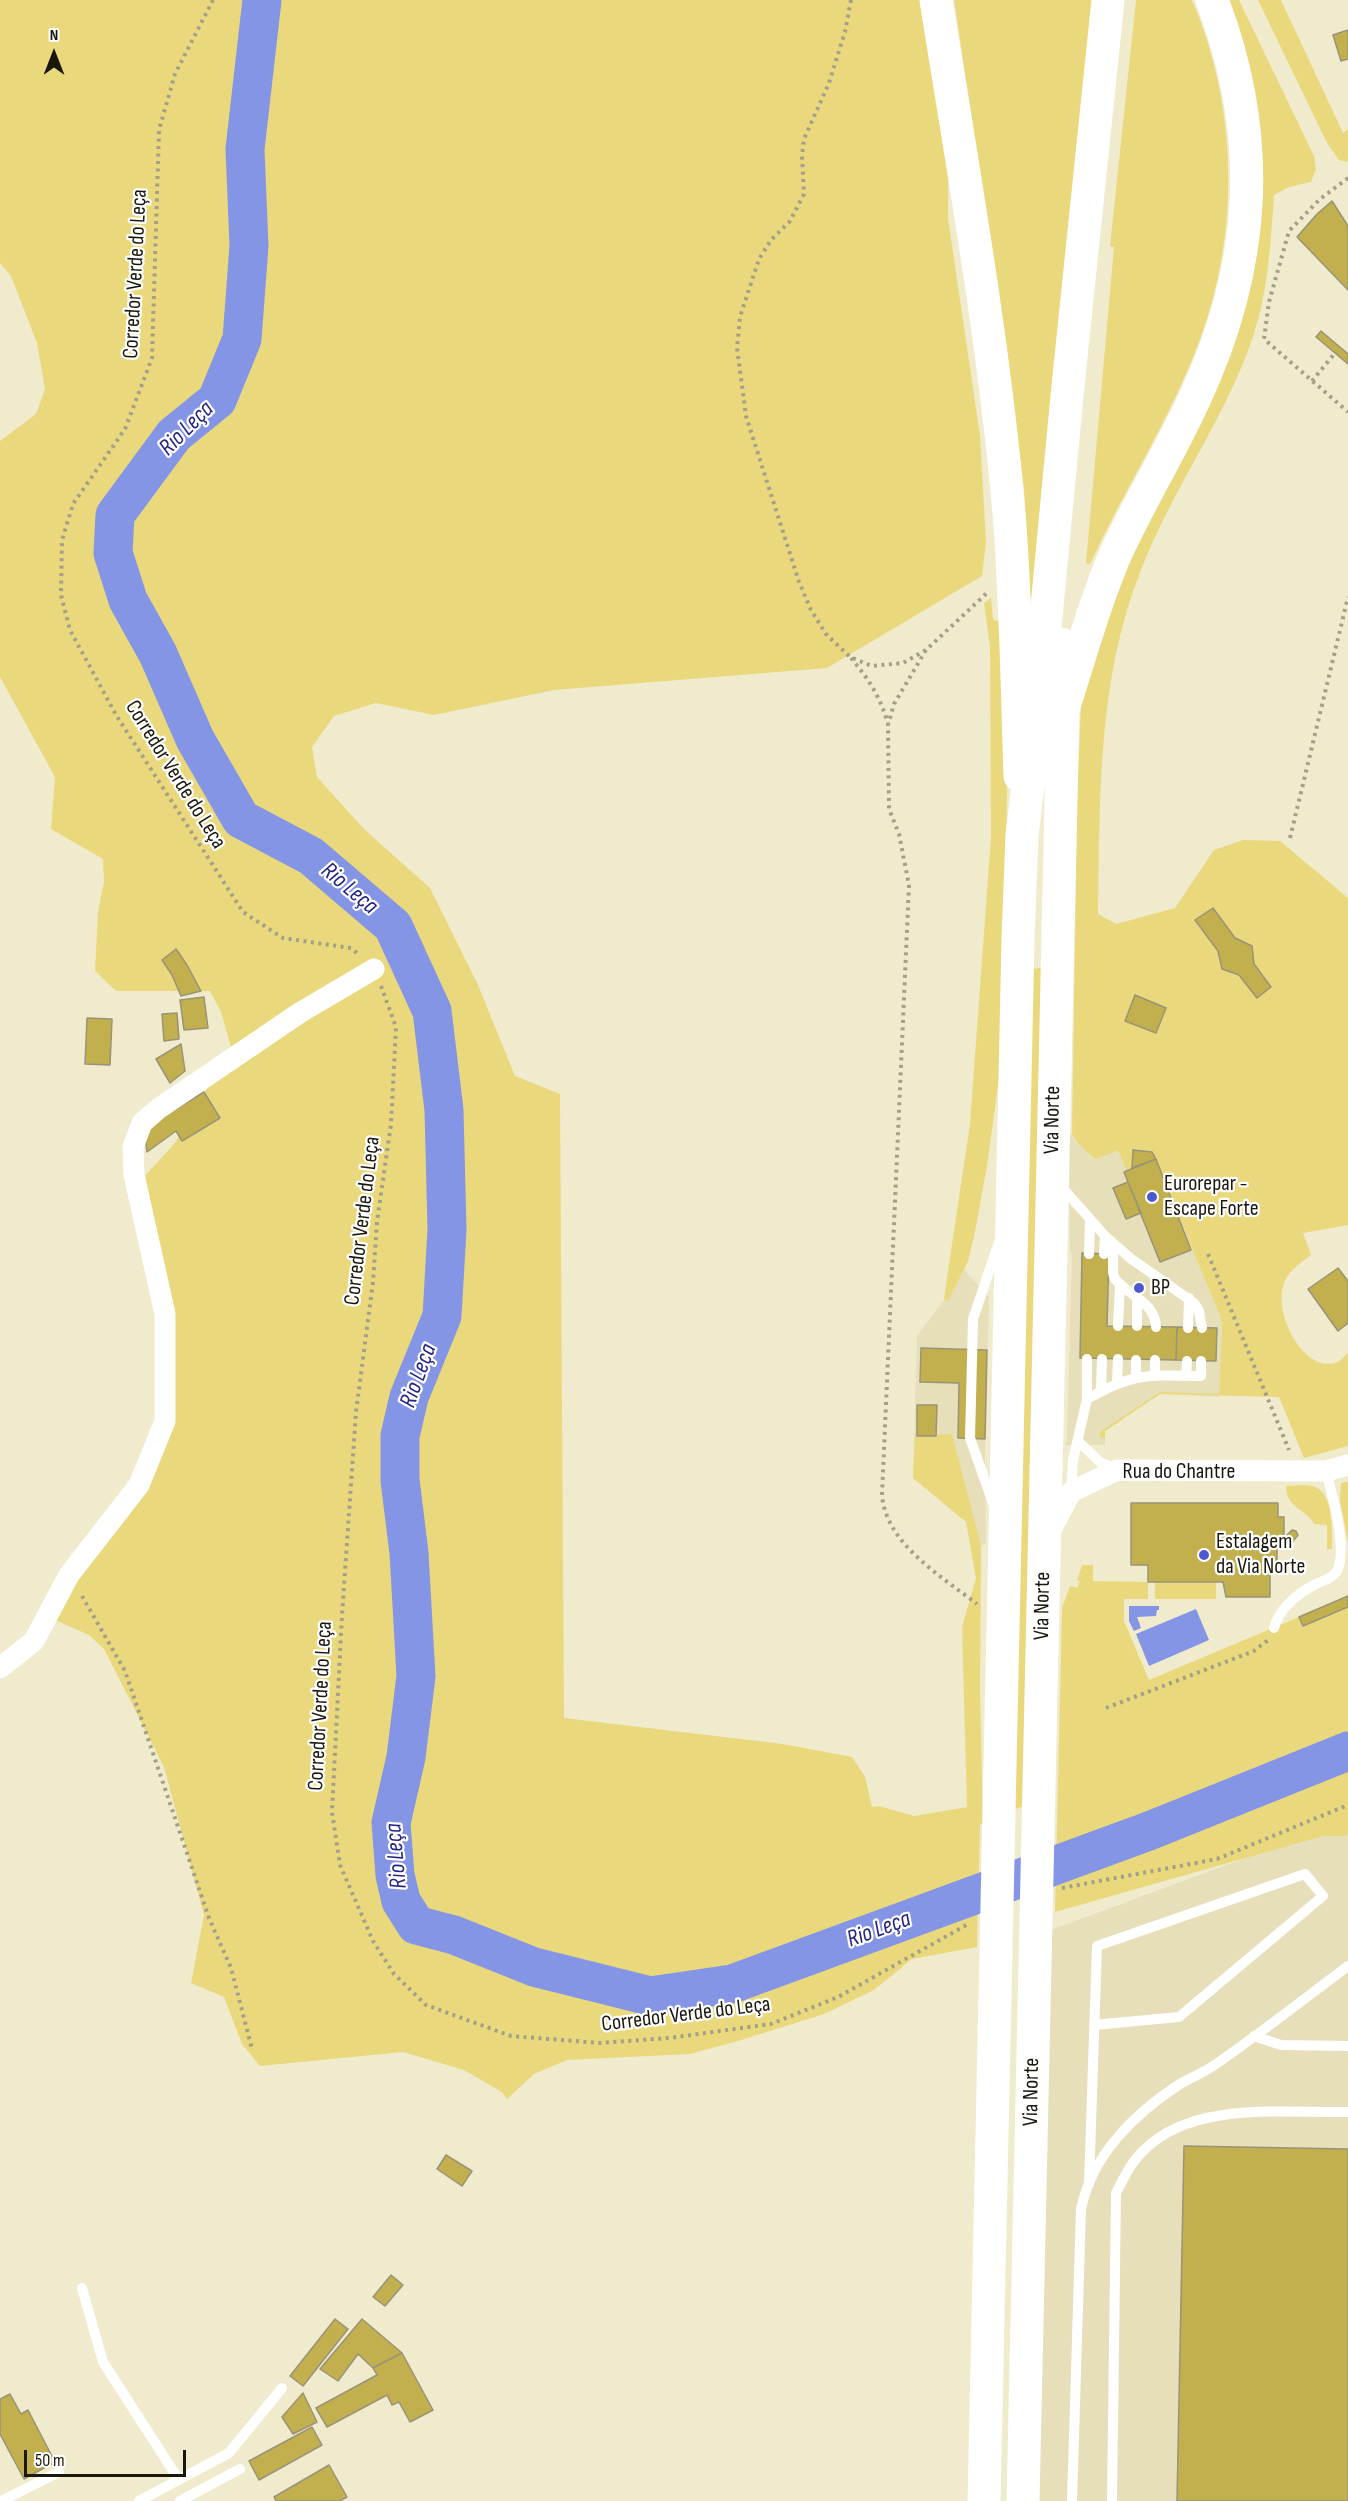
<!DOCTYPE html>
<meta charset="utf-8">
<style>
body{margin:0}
#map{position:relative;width:1348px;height:2501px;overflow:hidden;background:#f0ebcc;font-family:"Sofia Sans Condensed",sans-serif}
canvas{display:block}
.north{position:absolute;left:24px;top:24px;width:60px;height:60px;-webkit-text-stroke:4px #fff;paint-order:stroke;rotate:0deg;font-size:16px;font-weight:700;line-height:24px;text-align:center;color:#1a180d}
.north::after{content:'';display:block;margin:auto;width:21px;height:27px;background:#1a180d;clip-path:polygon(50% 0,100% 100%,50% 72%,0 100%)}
.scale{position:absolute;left:24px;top:2450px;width:162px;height:27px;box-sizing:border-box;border:3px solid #1a180d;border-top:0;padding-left:8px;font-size:18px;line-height:21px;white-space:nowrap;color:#1a180d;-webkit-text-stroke:4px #fff;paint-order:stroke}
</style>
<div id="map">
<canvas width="1348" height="2501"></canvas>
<div class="north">N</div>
<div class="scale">50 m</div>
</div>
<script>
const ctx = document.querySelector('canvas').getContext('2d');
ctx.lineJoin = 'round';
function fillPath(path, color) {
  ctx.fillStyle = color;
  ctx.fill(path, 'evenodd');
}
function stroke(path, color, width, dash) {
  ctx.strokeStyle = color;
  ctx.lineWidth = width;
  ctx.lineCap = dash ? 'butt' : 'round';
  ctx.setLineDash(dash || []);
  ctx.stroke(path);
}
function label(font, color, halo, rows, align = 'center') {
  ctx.font = font + ' "Sofia Sans Condensed",sans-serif';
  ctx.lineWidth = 4.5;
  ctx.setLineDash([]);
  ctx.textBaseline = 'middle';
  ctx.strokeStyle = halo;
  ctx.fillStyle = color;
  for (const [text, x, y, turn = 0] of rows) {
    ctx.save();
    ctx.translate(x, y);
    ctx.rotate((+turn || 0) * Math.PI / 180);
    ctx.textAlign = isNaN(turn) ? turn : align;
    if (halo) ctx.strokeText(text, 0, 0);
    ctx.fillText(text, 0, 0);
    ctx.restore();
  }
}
fillPath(new Path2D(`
 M1072 1134 1076 1142 1152 1152 1222 1321 1219 1397 1160 1394 1105 1431V1445H1065L1067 1441 1072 1255 1070 1251 1069 1135Z
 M959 1264 989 1297 985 1443 986 1543 981 1546 976 1530 913 1478 917 1336 946 1297Z
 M1348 1820V2501H1039L1051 1930Z`), '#e6dfba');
fillPath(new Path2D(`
 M0 0H922L948 173V218L980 436 986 542 982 576 827 668 554 690 434 715 376 703 334 716 312 747 317 777 364 829 430 888 478 985 515 1076 560 1094 564 1718 783 1744 852 1757 865 1777 872 1807 879 1806 914 1816 967 1807 962 1627 976 1578 966 1522 913 1478 915 1433 917 1436 952 1434 981 1546 980 1690 983 1823 980 1825 977 1947 912 1959 874 1990 824 2014 738 2041 690 2054 567 2060 534 2074 507 2099 502 2092 464 2070 403 2052 260 2066 242 2044 224 1997 191 1983 204 1915 164 1767 104 1649 89 1635 55 1620 175 1399 143 1178 175 1143 231 1047 221 1012 210 991H116L95 971 98 912 104 882 103 859 51 829 55 777 0 677V441L36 414 45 389 37 343 11 276 0 263Z
 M954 0H1093L1032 652 1024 489 1003 326Z
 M1136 0H1192C1241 115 1240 246 1192 360 1163 430 1122 495 1090 564L1086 563 1114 247 1110 246Z
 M1219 0H1239L1314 156 1316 169 1311 182 1289 187 1274 195C1271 237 1269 279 1258 320 1233 409 1174 484 1141 570 1097 680 1100 799 1098 914L1116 924 1175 908 1214 850 1243 840 1280 841 1348 898V1225L1303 1233 1311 1255C1303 1261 1293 1268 1287 1277 1268 1306 1303 1376 1337 1362 1341 1361 1345 1355 1348 1353V1446L1304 1458 1279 1397 1160 1394 1105 1431V1438L1099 1437 1101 1431 1160 1392 1219 1394 1222 1321 1152 1152 1133 1151 1132 1168 1127 1171 1118 1150 1096 1159C1086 1151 1077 1144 1072 1134L1077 799 1081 705 1097 636 1245 276Z
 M1258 0H1281L1343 133 1348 129V162L1339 160 1327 143Z
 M991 598 993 620 1005 622 1009 691 1002 1056 987 1166 974 1237 968 1261 948 1301 944 1298 970 1124 991 837 990 647 984 603Z
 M1042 967 1024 1806 1013 1810 1031 970Z
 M1348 1482V1542L1340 1500 1341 1483Z
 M1286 1486C1295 1486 1306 1484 1315 1487 1334 1494 1332 1533 1332 1549H1327V1525L1314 1524C1307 1509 1286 1509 1286 1486Z
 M1082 1565H1093V1581L1148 1582V1599H1124V1621L1149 1680 1299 1617 1303 1626 1348 1607V1833L1345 1836H1323L1055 1912 1062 1608 1070 1586 1077 1588 1080 1582 1077 1580Z
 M1155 1582H1216V1599H1155Z`), '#ead87d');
fillPath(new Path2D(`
 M1129 1606H1159V1610H1157L1156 1616 1137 1617 1141 1628 1134 1631 1129 1621Z
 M1196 1609 1209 1640 1149 1666 1136 1634Z`), '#8595e6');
stroke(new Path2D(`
 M262 0 245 149 249 246 242 339 217 400 174 435 115 515 113 553 128 600 158 654 195 739 241 819 311 856 393 926 432 1011 444 1110 447 1230 442 1316 409 1397 400 1436V1480L409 1553 416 1676 406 1757 391 1823 395 1875 401 1901 416 1925 454 1935 534 1967 650 1996 732 1984 1149 1831 1348 1751`), '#8595e6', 39);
const building = new Path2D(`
 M1348 30V59L1341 61 1333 35Z
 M1332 201 1348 226V290L1297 237 1317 214Z
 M1321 331 1348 354V364L1316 337Z
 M1213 908 1235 938 1252 946 1254 964 1271 987 1257 998 1239 975 1222 969 1218 951 1195 920Z
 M176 949 187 965 201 991 181 996 172 975 162 960Z
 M1135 995 1166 1008 1156 1033 1125 1021Z
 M204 997 208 1028 184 1030 180 1000Z
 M177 1013 179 1039 164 1041 162 1014Z
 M87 1018 112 1019 110 1065 85 1064Z
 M181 1044 185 1071 170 1083 156 1059Z
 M204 1092 220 1118 182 1141 176 1131 147 1152 144 1128Z
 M1133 1150 1152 1152 1156 1159 1132 1168Z
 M1156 1159 1191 1250 1160 1262 1124 1172Z
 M1128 1182 1141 1213 1126 1219 1113 1188Z
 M1082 1253 1109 1254 1107 1326 1177 1327 1176 1360 1080 1358Z
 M1338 1268 1348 1281V1323L1338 1331 1308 1289Z
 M1177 1327 1217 1328 1216 1361 1176 1360Z
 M921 1348 987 1350 985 1439 958 1438 959 1383 920 1382Z
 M917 1405H937L936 1436H917Z
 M1131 1503H1278V1517H1284V1538L1292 1530 1296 1531 1298 1535 1290 1545 1277 1543V1565H1270V1597H1226L1223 1582H1148V1565H1131Z
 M1348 1596V1607L1303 1626 1299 1617Z
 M1184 2146 1348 2149V2501H1177Z
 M446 2155 472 2171 462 2186 437 2169Z
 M391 2275 403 2285 385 2306 373 2297Z
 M335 2319 348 2329 303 2386 290 2376Z
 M362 2319 402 2353 373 2368 358 2354 338 2381 320 2369Z
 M402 2353 433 2410 410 2422 399 2402 392 2405 387 2395 327 2427 316 2408 377 2375 373 2368Z
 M303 2393 317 2422 293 2434 282 2417Z
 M10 2394 21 2414 28 2410 55 2462 24 2479 0 2434V2399Z
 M312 2427 322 2445 259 2480 249 2461Z
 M329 2465 347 2497 340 2501H276L274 2497Z`);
fillPath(building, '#c2af4d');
stroke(building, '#999478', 1.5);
stroke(new Path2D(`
 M213 0 175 74 159 130 152 358 125 429 73 504 62 540 61 595 70 630 116 715 243 912 283 938 351 948 358 954
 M851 0 845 32 829 83 804 139 802 156 804 194 790 221 771 240 759 259 740 317 737 348 746 416 799 582 811 610 826 634 850 657 872 666 903 663 926 650 987 593
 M1348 178 1320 199 1289 231 1269 302 1264 339 1348 412
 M1312 381 1335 353
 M926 650 894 704 888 725 889 809 899 834 909 885 882 1495C886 1544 941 1576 977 1604
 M851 658C868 678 881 698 888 724
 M1290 838 1348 597
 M381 986 396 1027 391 1124 377 1222 373 1282 356 1412 342 1615 332 1812 340 1865 373 1941 394 1974 426 2005 511 2036 600 2043 669 2038 771 2024 838 1997 970 1923
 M1208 1254 1289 1450
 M82 1596 125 1671 209 1918 231 1968 252 2049
 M1106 1708 1254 1651 1268 1640
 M1062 1888 1217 1859 1348 1805`), '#a4a088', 4, [3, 4.5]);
stroke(new Path2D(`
 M1060 1185 1105 1236 1130 1258 1194 1303 1199 1311 1202 1328
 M1113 1244V1273L1115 1279C1129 1296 1155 1302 1156 1327
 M1089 1254 1090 1222
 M1104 1254 1105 1236
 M1137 1298V1326
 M1118 1326 1120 1285
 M1188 1328 1189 1298
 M1155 1375V1360
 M1136 1376V1360
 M1186 1376 1187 1361
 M1117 1383 1118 1359
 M1101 1390 1102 1359
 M1087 1399C1134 1372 1149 1375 1201 1376V1361
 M1079 1442 1100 1462 1117 1469
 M1071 1492 1073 1460 1087 1399V1359
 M994 1506 970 1438 973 1319 999 1242
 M1274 1628C1279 1609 1297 1594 1314 1585 1322 1581 1332 1579 1337 1571 1348 1550 1332 1494 1326 1471
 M1254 2036 1281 2045 1348 2046
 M1089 2184 1097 1946 1305 1874 1323 1896 1179 2017 1094 2025
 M82 2288 103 2362 179 2480
 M1 2501 59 2472
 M139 2501 229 2453 282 2388
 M180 2501 240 2469
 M1072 2501 1081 2209C1092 2155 1135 2113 1180 2084 1192 2077 1205 2072 1216 2064 1261 2033 1304 1999 1348 1966
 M1112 2501 1116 2193C1124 2178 1131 2162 1144 2150 1193 2101 1283 2113 1348 2112`), '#fff', 10);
stroke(new Path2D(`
 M1049 1534 1071 1492 1117 1470 1326 1471 1348 1465
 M0 1668 34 1641 69 1575 139 1485 165 1421V1314L134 1175 133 1147 142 1123 158 1109 301 1012 374 969`), '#fff', 21);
stroke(new Path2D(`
 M936 0C963 170 994 341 1009 513 1016 600 1017 688 1020 776
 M1065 703C1081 653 1095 602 1116 553 1140 501 1170 452 1194 400 1256 267 1265 138 1212 0`), '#fff', 33);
stroke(new Path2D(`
 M984 2501 1018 939 1022 835 1036 722 1068 386 1108 0
 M1023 2501 1063 711 1061 644`), '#fff', 33);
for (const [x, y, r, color] of [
 [1152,1197,6,"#4d59cf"],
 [1139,1288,6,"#4d59cf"],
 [1204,1555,6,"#4d59cf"]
]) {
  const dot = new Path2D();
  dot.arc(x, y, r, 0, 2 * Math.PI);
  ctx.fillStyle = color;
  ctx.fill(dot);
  stroke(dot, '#fff', 2);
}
label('22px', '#1a180d', '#fff', [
 ["Corredor Verde do Leça",136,274,-87],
 ["Corredor Verde do Leça",175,775,58],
 ["Via Norte",1053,1120,-89],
 ["Corredor Verde do Leça",363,1221,-83],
 ["Rua do Chantre",1179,1472],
 ["Via Norte",1043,1606,-89],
 ["Corredor Verde do Leça",321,1706,-87],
 ["Corredor Verde do Leça",686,2015,-7],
 ["Via Norte",1032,2092,-89]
]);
label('22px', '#1a180d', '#fff', [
 ["Eurorepar -",1164,1184],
 ["Escape Forte",1164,1209],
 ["BP",1151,1288],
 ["Estalagem",1216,1542],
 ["da Via Norte",1216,1567]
], 'left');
label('italic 24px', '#232581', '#fff', [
 ["Rio Leça",187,429,-45],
 ["Rio Leça",349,889,40],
 ["Rio Leça",419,1376,-70],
 ["Rio Leça",397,1856,-95],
 ["Rio Leça",879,1930,-20]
]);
</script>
